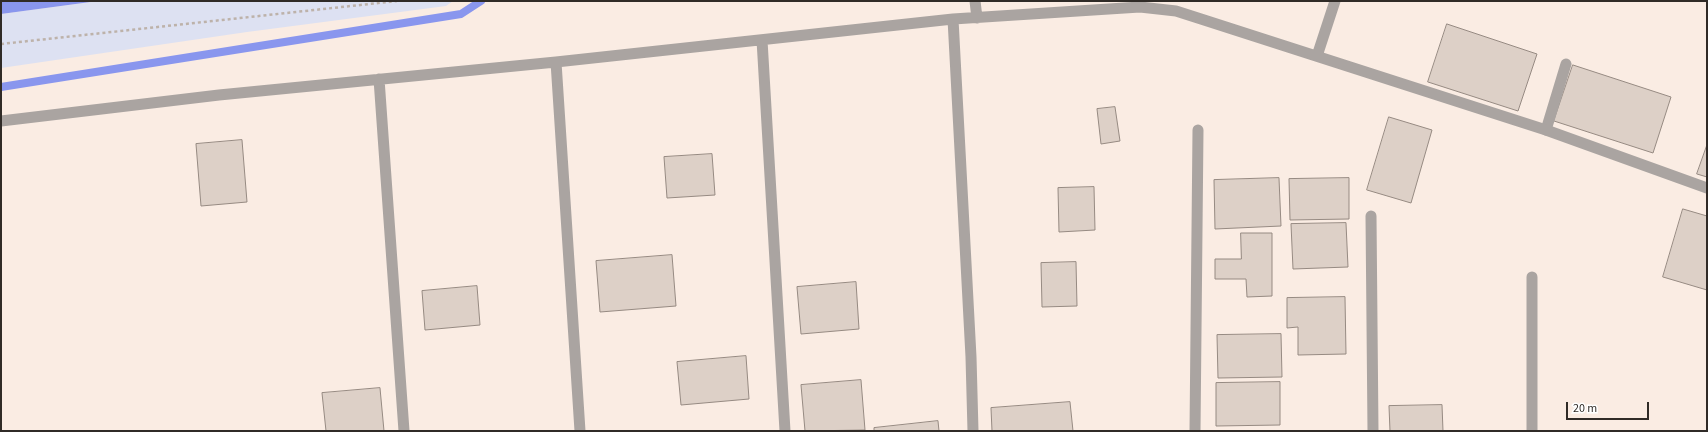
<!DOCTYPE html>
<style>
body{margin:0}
#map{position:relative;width:1708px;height:432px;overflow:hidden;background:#faece3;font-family:"Source Sans 3",sans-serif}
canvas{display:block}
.frame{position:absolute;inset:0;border:2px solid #302b27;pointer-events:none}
.scale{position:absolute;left:1566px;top:402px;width:83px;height:18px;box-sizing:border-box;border:2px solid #302b27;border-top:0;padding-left:5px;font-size:12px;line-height:14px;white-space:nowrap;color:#302b27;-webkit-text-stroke:3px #fff;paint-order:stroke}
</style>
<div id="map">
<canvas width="1708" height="432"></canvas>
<div class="frame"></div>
<div class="scale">20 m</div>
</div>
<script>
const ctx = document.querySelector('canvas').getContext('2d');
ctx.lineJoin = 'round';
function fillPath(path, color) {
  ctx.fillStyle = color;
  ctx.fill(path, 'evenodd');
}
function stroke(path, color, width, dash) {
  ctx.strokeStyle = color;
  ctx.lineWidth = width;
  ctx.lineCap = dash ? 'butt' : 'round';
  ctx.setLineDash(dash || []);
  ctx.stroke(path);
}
fillPath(new Path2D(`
 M98 1H453L446 6 247 32 1 68V14Z`), '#dde1f2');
fillPath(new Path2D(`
 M1 1H98L1 14Z`), '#8996ee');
stroke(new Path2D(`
 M1 87 461 14 481 1`), '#8996ee', 8);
const building = new Path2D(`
 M1447 24 1537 54 1518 111 1428 82Z
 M1573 65 1671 97 1653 153 1554 121Z
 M1115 107 1120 141 1101 144 1097 109Z
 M1389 117 1432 130 1411 203 1367 190Z
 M242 140 247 202 201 206 196 144Z
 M1707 145V177L1697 174Z
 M712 154 715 195 667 198 664 157Z
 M1279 178 1281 226 1215 229 1214 180Z
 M1349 178V219L1290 220 1289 179Z
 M1094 187 1095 230 1059 232 1058 188Z
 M1683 209 1707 216V290L1663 277Z
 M1346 223 1348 267 1293 269 1291 224Z
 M1241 233H1272V296L1247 297 1246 279H1215V259H1241Z
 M672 255 676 306 600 312 596 261Z
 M1076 262 1077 306 1042 307 1041 263Z
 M856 282 859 329 801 334 797 287Z
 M477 286 480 325 425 330 422 291Z
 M1345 297 1346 354 1298 355V327L1287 328V298Z
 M1281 334 1282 377 1218 378 1217 335Z
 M746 356 749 399 681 405 677 362Z
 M861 380 865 430 805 431 801 385Z
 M1280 382V425L1216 426V383Z
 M380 388 384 431H326L322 393Z
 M1070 402 1073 431H992L991 408Z
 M1442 405 1443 431H1390L1389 406Z
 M938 421 939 431H874V428Z`);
fillPath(building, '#ddd0c7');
stroke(building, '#968a82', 1);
stroke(new Path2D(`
 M1 44 397 1`), '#bdb2aa', 2.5, [3, 3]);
stroke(new Path2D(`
 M1546 130 1566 64`), '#aaa4a1', 11);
stroke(new Path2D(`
 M975 1 977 18
 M953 19 971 357 973 431
 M762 40 785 431
 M1317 56 1335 1
 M556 62 580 431
 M379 79 404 431
 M1 121 219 95 556 62 953 19 1140 7 1176 11 1201 19 1546 130 1707 188
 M1371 216 1373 431
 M1532 277V431
 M1195 431 1198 130`), '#aaa4a1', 11);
</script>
